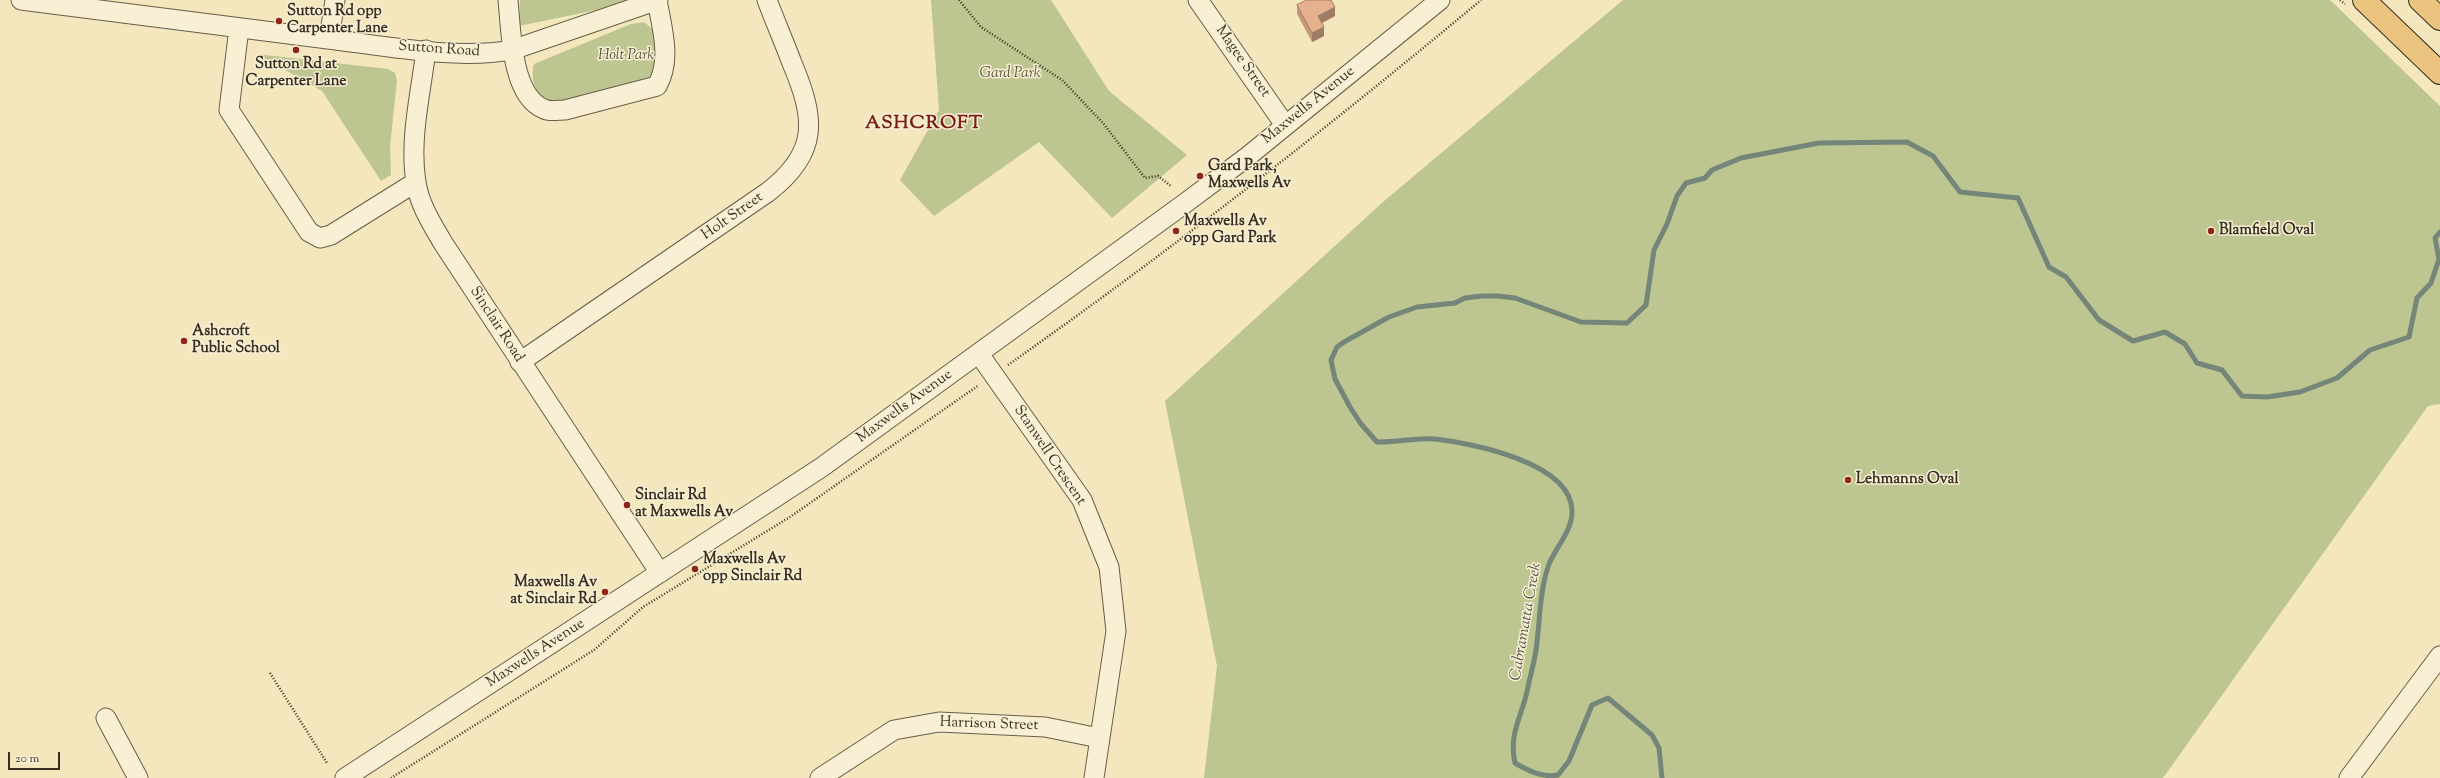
<!DOCTYPE html>
<style>
body{margin:0}
#map{position:relative;width:2440px;height:778px;overflow:hidden;background:#f4e7be;font-family:"Sorts Mill Goudy",serif}
canvas{display:block}
.scale{position:absolute;left:8px;top:752px;width:52px;height:18px;box-sizing:border-box;border:2px solid #392f21;border-top:0;padding-left:5px;font-size:12px;line-height:14px;white-space:nowrap;color:#392f21;-webkit-text-stroke:3px #f8efd5;paint-order:stroke}
</style>
<div id="map">
<canvas width="2440" height="778"></canvas>
<div class="scale">20 m</div>
</div>
<script>
const ctx = document.querySelector('canvas').getContext('2d');
ctx.lineJoin = 'round';
function fillPath(path, color) {
  ctx.fillStyle = color;
  ctx.fill(path, 'evenodd');
}
function stroke(path, color, width, dash) {
  ctx.strokeStyle = color;
  ctx.lineWidth = width;
  ctx.lineCap = dash ? 'butt' : 'round';
  ctx.setLineDash(dash || []);
  ctx.stroke(path);
}
function label(font, color, halo, rows, align = 'center') {
  ctx.font = font + ' "Sorts Mill Goudy",serif';
  ctx.lineWidth = 3;
  ctx.setLineDash([]);
  ctx.textBaseline = 'middle';
  ctx.strokeStyle = halo;
  ctx.fillStyle = color;
  for (const [text, x, y, turn = 0] of rows) {
    ctx.save();
    ctx.translate(x, y);
    ctx.rotate((+turn || 0) * Math.PI / 180);
    ctx.textAlign = isNaN(turn) ? turn : align;
    if (halo) ctx.strokeText(text, 0, 0);
    ctx.fillText(text, 0, 0);
    ctx.restore();
  }
}
fillPath(new Path2D(`
 M520 0H639L640 1 519 26Z
 M931 0H1051L1109 91 1187 155 1112 218 1039 142 934 216 900 180 939 110Z
 M1623 0H2330L2440 106V404L2428 406 2163 778H1204L1217 666 1165 401 1383 202Z
 M644 22 656 32 658 46 655 74C621 91 587 99 550 103 535 92 530 82 534 64L631 24Z
 M257 54 388 69 395 73 397 80 390 146 391 175 381 181 322 91Z`), '#bdc590');
stroke(new Path2D(`
 M1662 778 1659 748 1652 735 1608 698 1592 705 1569 761 1558 775C1542 778 1529 771 1515 763 1508 733 1523 715 1528 687 1531 672 1536 657 1537 642 1540 617 1540 589 1549 564 1556 547 1572 531 1572 512 1573 463 1472 443 1435 439 1416 437 1396 443 1377 442L1361 424 1350 407 1335 379 1331 360 1337 347 1344 342 1389 317 1417 307 1455 303 1465 298 1482 296H1498L1515 298 1581 322 1627 323 1646 305 1654 250 1667 224 1677 196 1686 183 1705 178 1712 170 1741 158 1819 143 1907 142 1933 156 1960 192 2018 198 2049 267 2066 277 2099 320 2133 341 2165 332 2185 344 2197 363 2222 370 2242 396 2267 397 2300 392 2337 378 2370 350 2409 337 2417 298 2431 283 2439 259 2435 238 2440 232`), '#748579', 5);
const minor = new Path2D(`
 M21 0C123 13 226 26 328 39 385 46 456 60 512 50L658 0
 M508 0C511 29 511 96 544 109 550 112 558 110 565 110L657 86C672 60 662 28 657 0
 M1198 0 1285 125
 M239 28 229 110 309 232 320 238 331 235 416 182
 M329 39 335 0
 M426 50C421 92 409 140 416 182 419 204 432 224 443 243L660 573
 M979 354 1082 500 1109 567 1116 631 1094 778
 M520 362 768 192C820 152 815 118 792 63 784 42 775 21 767 0
 M106 718 138 778
 M345 778 822 467 1184 204 1247 157 1440 0
 M820 778 894 730 939 722 1045 727 1099 738
 M2349 778 2440 656`);
const major = new Path2D(`
 M2364 0 2440 73
 M2420 0 2440 19`);
stroke(minor, '#685d48', 21);
stroke(major, '#392f21', 24);
stroke(new Path2D(`
 M959 0 981 27 1062 80 1103 123 1145 178 1158 176 1171 186
 M2340 0 2345 4
 M1008 365C1171 250 1328 128 1481 0
 M270 673 327 763
 M391 778 594 650 643 607 790 517 979 385`), '#392f21', 2.5, [1, 2]);
stroke(minor, '#f8efd5', 19);
stroke(major, '#eac47f', 22);
fillPath(new Path2D(`
 M1297 5 1335 16 1322 23 1324 36 1312 42 1297 14Z`), '#c5987b');
fillPath(new Path2D(`
 M1335 7V16L1318 25V16Z
 M1324 27V36L1312 42V33Z`), '#a07c64');
const building = new Path2D(`
 M1307 0H1331L1335 7 1318 16 1324 27 1312 33 1297 5Z`);
fillPath(building, '#e5b18f');
stroke(building, '#a07c64', 1);
for (const [x, y, r, color] of [
 [279,21,4,"#8f2418"],
 [296,50,4,"#8f2418"],
 [1200,176,4,"#8f2418"],
 [1176,231,4,"#8f2418"],
 [2211,231,4,"#8f2418"],
 [184,341,4,"#8f2418"],
 [1848,480,4,"#8f2418"],
 [627,505,4,"#8f2418"],
 [695,569,4,"#8f2418"],
 [605,592,4,"#8f2418"]
]) {
  const dot = new Path2D();
  dot.arc(x, y, r, 0, 2 * Math.PI);
  ctx.fillStyle = color;
  ctx.fill(dot);
  stroke(dot, '#f8efd5', 1.5);
}
label('bold 15px', '#392f21', '#f8efd5', [
 ["Sutton Rd opp",287,12],
 ["Carpenter Lane",287,29],
 ["Sutton Rd at",296,65,"center"],
 ["Carpenter Lane",296,82,"center"],
 ["Gard Park,",1208,167],
 ["Maxwells Av",1208,184],
 ["Maxwells Av",1184,222],
 ["opp Gard Park",1184,239],
 ["Blamfield Oval",2219,231],
 ["Ashcroft",192,332],
 ["Public School",192,349],
 ["Lehmanns Oval",1856,480],
 ["Sinclair Rd",635,496],
 ["at Maxwells Av",635,513],
 ["Maxwells Av",703,560],
 ["opp Sinclair Rd",703,577],
 ["Maxwells Av",597,583,"right"],
 ["at Sinclair Rd",597,600,"right"]
], 'left');
label('15px', '#392f21', '#f8efd5', [
 ["Sutton Road",439,50,4],
 ["Magee Street",1242,62,55],
 ["Maxwells Avenue",1309,106,-39],
 ["Holt Street",733,217,-35],
 ["Sinclair Road",496,325,57],
 ["Maxwells Avenue",905,407,-36],
 ["Stanwell Crescent",1049,456,56],
 ["Maxwells Avenue",536,654,-33],
 ["Harrison Street",989,725,2]
]);
label('italic 15px', '#5a543d', '#f8efd5', [
 ["Holt Park",626,56],
 ["Gard Park",1010,74]
]);
label('italic 16px', '#525346', '#f8efd5', [
 ["Cabramatta Creek",1527,622,-80]
]);
ctx.letterSpacing = '1px';
label('bold 19px', '#7a1f14', '#f8efd5', [
 ["ASHCROFT",924,125]
]);
ctx.letterSpacing = '0px';
</script>
